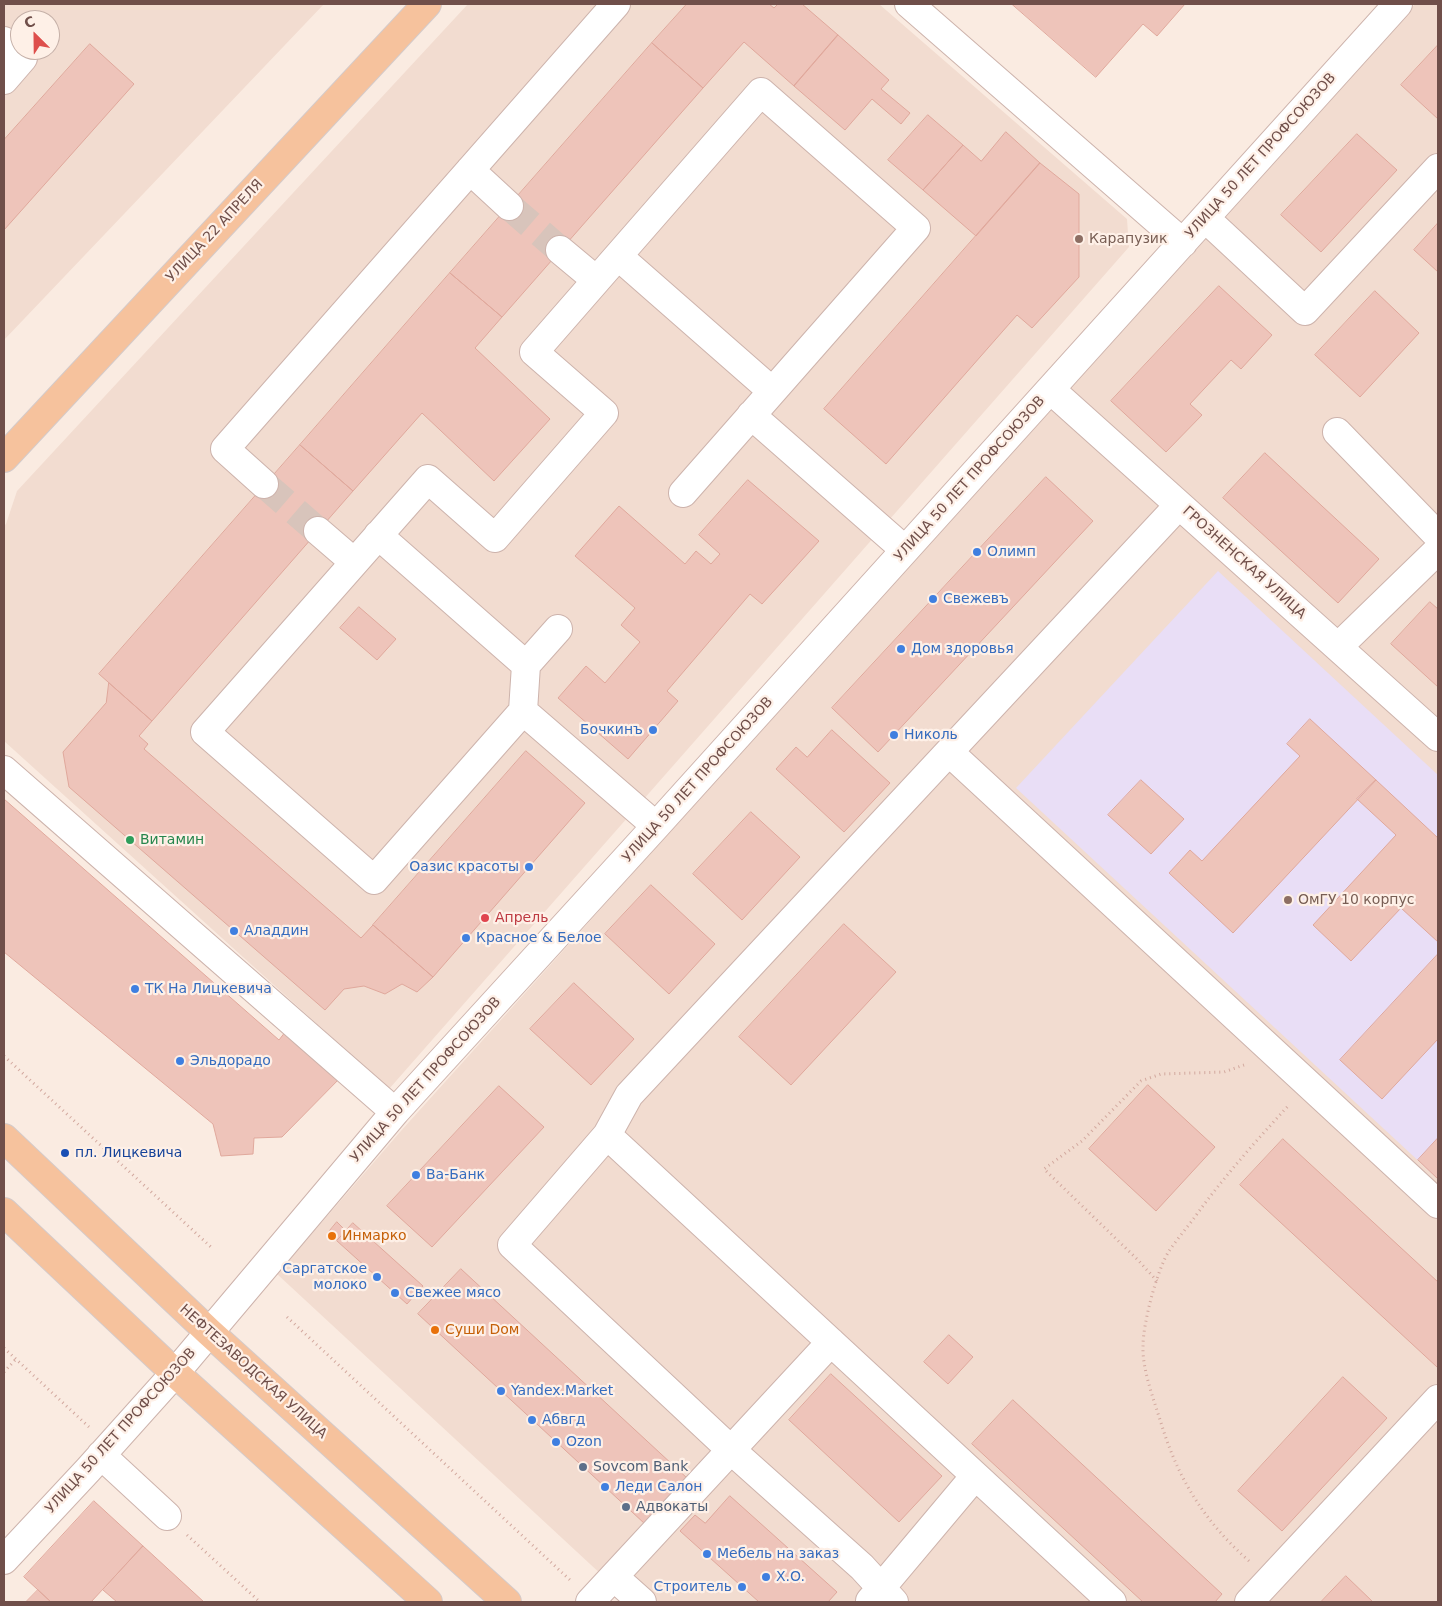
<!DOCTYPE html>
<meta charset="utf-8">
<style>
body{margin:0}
#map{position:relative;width:1442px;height:1606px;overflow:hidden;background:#faebe1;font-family:"DejaVu Sans",sans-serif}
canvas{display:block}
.frame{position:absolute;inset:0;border:5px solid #704f4a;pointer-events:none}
.north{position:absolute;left:10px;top:10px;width:50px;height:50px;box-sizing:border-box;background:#fef0e7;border:1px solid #c5b0a8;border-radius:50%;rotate:337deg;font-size:14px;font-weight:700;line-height:20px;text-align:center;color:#704f4a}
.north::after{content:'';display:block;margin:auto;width:18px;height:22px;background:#de4f4c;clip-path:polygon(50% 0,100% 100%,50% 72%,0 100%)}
</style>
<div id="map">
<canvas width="1442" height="1606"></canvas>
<div class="frame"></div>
<div class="north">С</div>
</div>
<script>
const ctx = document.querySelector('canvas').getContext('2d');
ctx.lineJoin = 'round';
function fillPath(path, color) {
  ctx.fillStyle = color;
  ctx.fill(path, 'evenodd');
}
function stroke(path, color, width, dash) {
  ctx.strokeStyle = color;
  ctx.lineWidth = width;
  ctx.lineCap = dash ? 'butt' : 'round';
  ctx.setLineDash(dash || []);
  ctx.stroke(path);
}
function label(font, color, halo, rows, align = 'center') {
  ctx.font = font + ' "DejaVu Sans",sans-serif';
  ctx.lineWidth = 4.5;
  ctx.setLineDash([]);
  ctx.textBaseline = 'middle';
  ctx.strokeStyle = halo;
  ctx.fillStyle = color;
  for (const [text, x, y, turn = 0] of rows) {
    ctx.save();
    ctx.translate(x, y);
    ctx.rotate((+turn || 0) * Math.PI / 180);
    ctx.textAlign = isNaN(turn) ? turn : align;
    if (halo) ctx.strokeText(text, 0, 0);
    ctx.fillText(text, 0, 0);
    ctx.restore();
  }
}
fillPath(new Path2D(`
 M4 4H324L4 340ZM20 20H50V50H20Z
 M468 4H879L1127 219 1129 247 389 1089 4 741V526L6 524 17 491Z
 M1415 4H1438V1602H631L277 1274 400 1132Z`), '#f2dcd0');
fillPath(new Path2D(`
 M1218 571 1438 775V1179L1016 788Z`), '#e9def6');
const building = new Path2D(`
 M687 4H769L774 8 778 4H802L838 35 794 86 744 42 703 88 652 43Z
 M1012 4H1185L1157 36 1143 24 1096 77Z
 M838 35 889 80 881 89 910 113 901 124 872 99 845 130 794 86Z
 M652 43 703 88 502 317 450 273Z
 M90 44 134 84 4 230V140Z
 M1438 45V119L1401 85Z
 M928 115 963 145 923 190 888 160Z
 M1006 132 1040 163 976 236 923 190 963 145 981 161Z
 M1357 134 1397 170 1321 252 1281 215Z
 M1040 163 1079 194V277L1032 328 1017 315 886 464 824 409Z
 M1438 223V272L1414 250Z
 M450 273 502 317 475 348 550 419 494 481 422 413 353 491 300 445Z
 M1219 286 1272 335 1241 369 1231 360 1190 404 1202 415 1166 452 1111 401Z
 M1375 291 1419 333 1360 397 1315 355Z
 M300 445 353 491 152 721 99 674Z
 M1265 453 1379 559 1338 603 1223 498Z
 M1046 477 1093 521 878 752 832 708Z
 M748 480 819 541 762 604 750 594 667 691 678 701 628 759 558 698 586 666 605 683 640 642 621 625 635 608 575 556 619 506 685 564 696 551 711 564 720 554 699 535Z
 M1430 602 1438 609V687L1391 644Z
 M359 607 396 639 377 660 340 628Z
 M109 683 152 721 139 736 148 744 144 749 361 938 373 925 433 977 417 992 402 984 385 994 364 986 344 989 325 1010 69 787 63 752 106 703Z
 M1310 719 1376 780 1233 933 1169 873 1190 850 1202 861 1300 756 1287 744Z
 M832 730 890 783 844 832 776 769 796 747 807 757Z
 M526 751 585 803 433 977 373 925Z
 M1141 780 1184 819 1151 854 1108 815Z
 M1376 780 1438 838V942L1401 908 1351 961 1313 925 1396 835 1357 799Z
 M4 799 279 1040 289 1027 343 1075 282 1137 254 1138 253 1154 221 1156 213 1124 4 952Z
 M751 812 800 857 742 920 693 874Z
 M651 885 715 944 669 994 605 934Z
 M844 924 896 972 791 1085 739 1037Z
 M1438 954V1039L1382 1099 1340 1060Z
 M574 983 634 1039 591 1085 530 1029Z
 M1148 1085 1215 1147 1156 1211 1089 1149Z
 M499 1086 544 1127 432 1247 387 1206Z
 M1438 1138V1179L1418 1160Z
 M1283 1139 1438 1282V1365L1437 1367 1240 1185Z
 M337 1222 346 1231 337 1240 328 1233Z
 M353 1223 423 1286 407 1304 337 1241Z
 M461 1269 687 1478 645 1524 418 1314Z
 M949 1335 973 1357 948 1384 924 1362Z
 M831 1374 942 1476 899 1522 789 1420Z
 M1343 1377 1387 1418 1282 1531 1238 1491Z
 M1013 1400 1222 1594 1215 1602H1143L972 1444Z
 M730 1496 837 1592 828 1602H759L680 1531 695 1515 705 1523Z
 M94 1501 143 1546 91 1602H51L24 1577Z
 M143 1546 204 1602H117L103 1590Z
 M1346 1576 1373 1602H1321Z
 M38 1590 51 1602H26Z`);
fillPath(building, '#eec4ba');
stroke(building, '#e0a89c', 1);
stroke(new Path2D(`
 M509 206 560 250
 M264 484 318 531`), '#d8c4bb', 28, [28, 14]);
const minor = new Path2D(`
 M909 4 1183 243
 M4 41 23 58 4 80
 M470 170 509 206
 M1205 218 1305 311 1438 168
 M560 250 596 280
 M618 256 772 391
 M1051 390 1438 737
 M751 415 905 550
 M1337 432 1438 536
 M264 484 225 449 616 4
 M318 531 354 562
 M378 535 526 665
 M558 629 526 665 523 711 374 880 205 732 428 479 495 538 604 413 534 352 761 92 916 228 683 493
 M1338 647 1438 550
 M523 711 656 826
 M949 752 1438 1204
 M4 770 395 1112
 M607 1135 1112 1602
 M101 1455 167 1516
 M4 1560 88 1470 175 1373 395 1112 656 826 1398 4
 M614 1577 642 1602
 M870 1601 975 1476
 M590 1602 831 1342
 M894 1602 862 1567 731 1450 512 1245 607 1135 629 1095 1179 505
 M1249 1602 1438 1399`);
const major = new Path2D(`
 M4 458 427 4
 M4 1138 209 1332 507 1602
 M4 1212 175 1373 428 1602`);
stroke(minor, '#cdb3ac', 30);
stroke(major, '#d4cac9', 30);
stroke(new Path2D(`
 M4 1056 212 1248
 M1157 1281 1138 1260 1044 1169 1082 1141 1141 1081 1161 1074 1224 1072 1244 1065
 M287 1317 570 1580
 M4 1348 89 1427
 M4 1372 16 1359
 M187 1535 260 1602
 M1249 1561C1206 1523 1179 1481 1162 1426 1155 1403 1142 1370 1143 1346 1143 1323 1157 1270 1169 1251 1176 1241 1184 1231 1192 1221 1221 1180 1255 1142 1289 1105`), '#d2a89e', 3, [1, 4]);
stroke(minor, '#fff', 28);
stroke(major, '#f6c29d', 28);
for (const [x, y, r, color] of [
 [1079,239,5,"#8d6e63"],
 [977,552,5,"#3f7fe0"],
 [933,599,5,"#3f7fe0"],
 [901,649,5,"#3f7fe0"],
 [653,730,5,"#3f7fe0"],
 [894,735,5,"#3f7fe0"],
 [130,840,5,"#2e9e5b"],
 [529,867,5,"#3f7fe0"],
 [1288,900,5,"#8d6e63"],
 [485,918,5,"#e0444e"],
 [234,931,5,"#3f7fe0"],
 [466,938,5,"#3f7fe0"],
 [135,989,5,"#3f7fe0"],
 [180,1061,5,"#3f7fe0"],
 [65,1153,5,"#1a4fb4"],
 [416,1175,5,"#3f7fe0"],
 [332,1236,5,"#e8710a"],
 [377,1277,5,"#3f7fe0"],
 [395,1293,5,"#3f7fe0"],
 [435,1330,5,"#e8710a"],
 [501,1391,5,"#3f7fe0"],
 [532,1420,5,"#3f7fe0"],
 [556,1442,5,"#3f7fe0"],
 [583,1467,5,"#5c6f8a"],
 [605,1487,5,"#3f7fe0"],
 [626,1507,5,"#5c6f8a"],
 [707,1554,5,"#3f7fe0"],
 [766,1577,5,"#3f7fe0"],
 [742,1587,5,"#3f7fe0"]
]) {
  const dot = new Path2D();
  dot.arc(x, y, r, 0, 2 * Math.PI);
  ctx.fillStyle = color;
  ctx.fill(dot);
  stroke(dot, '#fef0e7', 2);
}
label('14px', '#704f4a', '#fef0e7', [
 ["УЛИЦА 50 ЛЕТ ПРОФСОЮЗОВ",1261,156,-48],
 ["УЛИЦА 22 АПРЕЛЯ",215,231,-47],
 ["УЛИЦА 50 ЛЕТ ПРОФСОЮЗОВ",970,479,-48],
 ["ГРОЗНЕНСКАЯ УЛИЦА",1244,563,42],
 ["УЛИЦА 50 ЛЕТ ПРОФСОЮЗОВ",698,780,-48],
 ["УЛИЦА 50 ЛЕТ ПРОФСОЮЗОВ",426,1080,-48],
 ["НЕФТЕЗАВОДСКАЯ УЛИЦА",253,1372,42],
 ["УЛИЦА 50 ЛЕТ ПРОФСОЮЗОВ",121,1431,-48]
]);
label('14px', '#785e54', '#fef0e7', [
 ["Карапузик",1089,239],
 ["ОмГУ 10 корпус",1298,900]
], 'left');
label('14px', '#366cbe', '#fef0e7', [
 ["Олимп",987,552],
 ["Свежевъ",943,599],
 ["Дом здоровья",911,649],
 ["Бочкинъ",643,730,"right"],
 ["Николь",904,735],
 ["Оазис красоты",519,867,"right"],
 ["Аладдин",244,931],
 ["Красное & Белое",476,938],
 ["ТК На Лицкевича",145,989],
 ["Эльдорадо",190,1061],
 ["Ва-Банк",426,1175],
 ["Саргатское",367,1269,"right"],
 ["молоко",367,1285,"right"],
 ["Свежее мясо",405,1293],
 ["Yandex.Market",511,1391],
 ["Абвгд",542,1420],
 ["Ozon",566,1442],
 ["Леди Салон",615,1487],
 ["Мебель на заказ",717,1554],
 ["X.O.",776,1577],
 ["Строитель",732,1587,"right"]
], 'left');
label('14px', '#27864d', '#fef0e7', [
 ["Витамин",140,840]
], 'left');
label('14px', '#be3a42', '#fef0e7', [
 ["Апрель",495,918]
], 'left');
label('14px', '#164399', '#fef0e7', [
 ["пл. Лицкевича",75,1153]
], 'left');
label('14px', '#c56008', '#fef0e7', [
 ["Инмарко",342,1236],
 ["Суши Dом",445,1330]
], 'left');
label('14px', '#4e5e75', '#fef0e7', [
 ["Sovcom Bank",593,1467],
 ["Адвокаты",636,1507]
], 'left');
</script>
